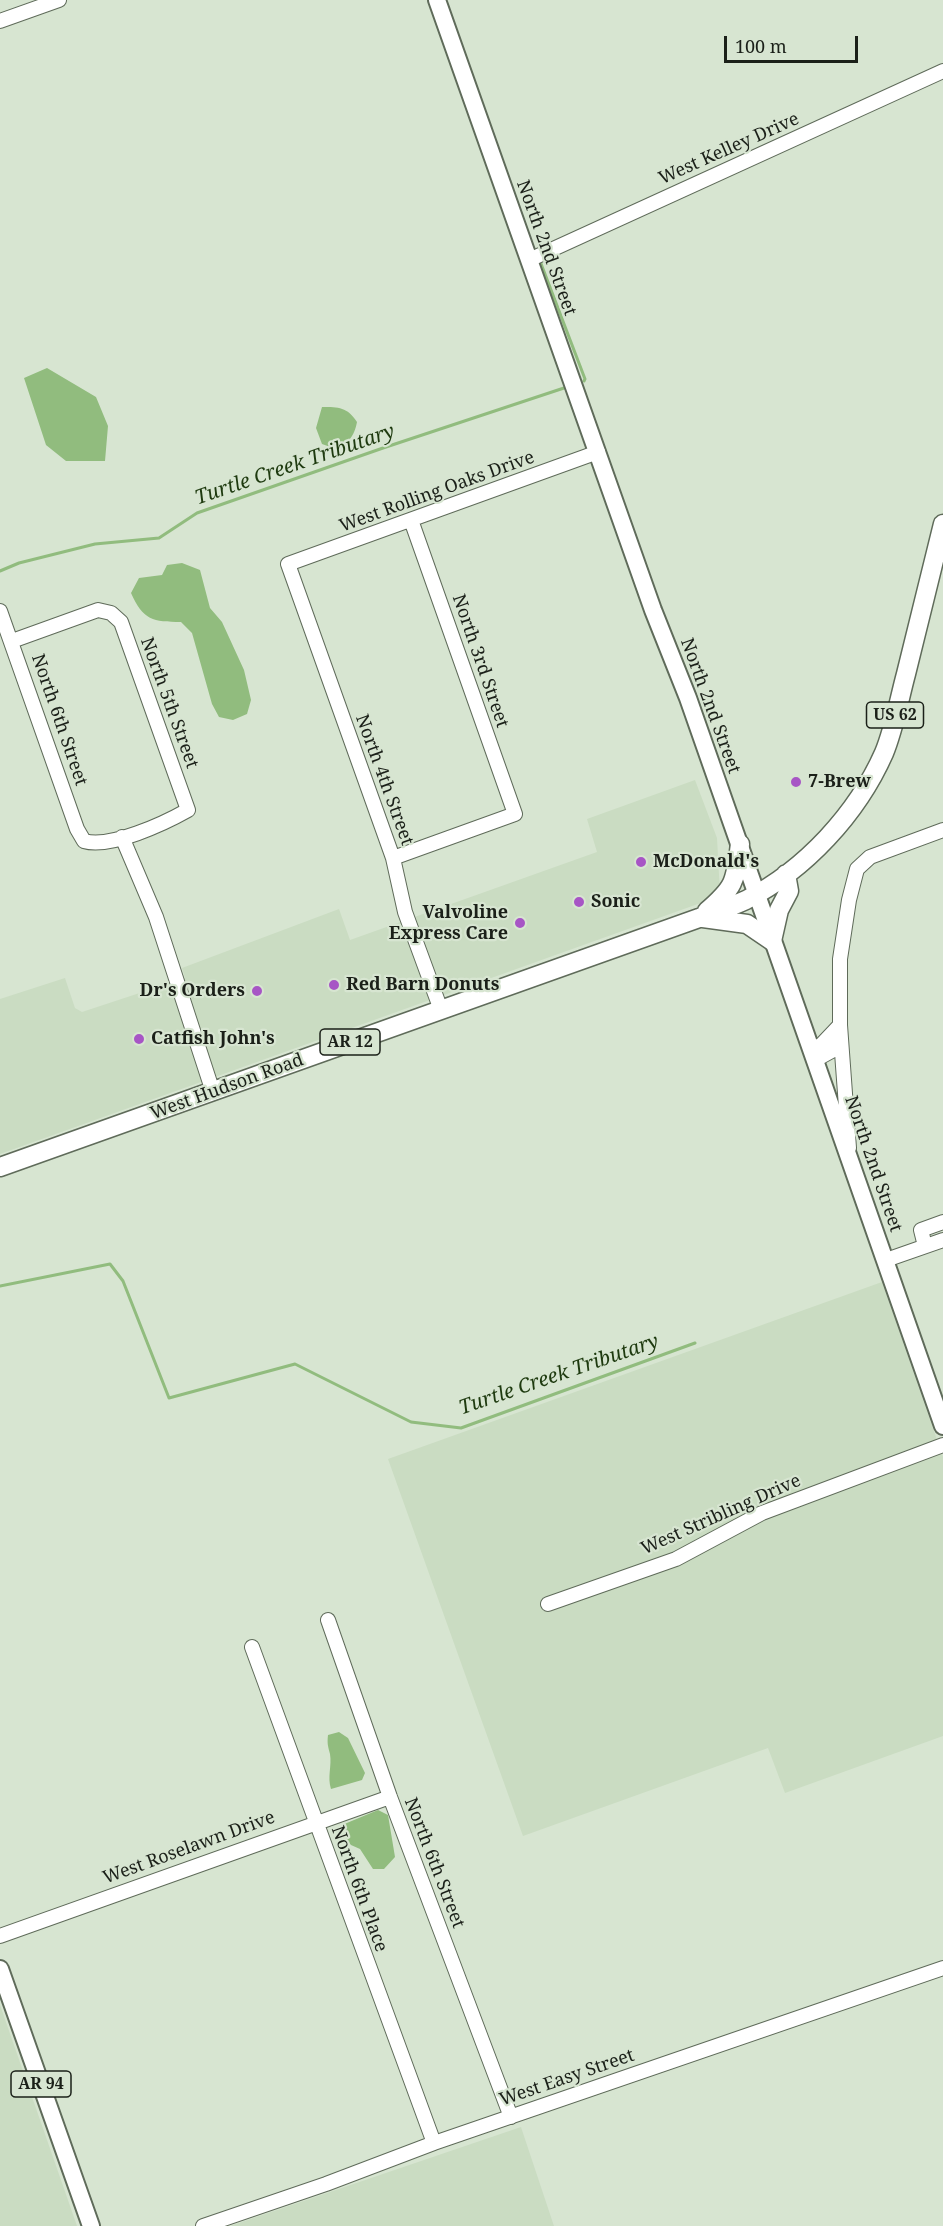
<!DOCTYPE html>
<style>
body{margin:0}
#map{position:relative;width:943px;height:2226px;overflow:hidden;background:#d7e5d1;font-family:"Noto Serif",serif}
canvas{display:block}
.scale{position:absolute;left:724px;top:36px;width:134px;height:27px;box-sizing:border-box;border:3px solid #1b2019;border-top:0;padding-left:8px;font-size:18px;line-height:21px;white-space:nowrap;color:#1b2019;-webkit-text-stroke:4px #d7e5d1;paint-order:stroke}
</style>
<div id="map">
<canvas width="943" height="2226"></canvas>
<div class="scale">100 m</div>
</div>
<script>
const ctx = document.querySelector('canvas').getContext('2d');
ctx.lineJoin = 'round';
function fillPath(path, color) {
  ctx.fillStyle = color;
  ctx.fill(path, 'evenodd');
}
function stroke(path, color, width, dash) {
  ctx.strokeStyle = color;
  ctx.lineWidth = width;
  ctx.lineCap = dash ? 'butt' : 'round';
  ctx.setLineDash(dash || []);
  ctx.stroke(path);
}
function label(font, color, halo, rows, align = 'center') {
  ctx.font = font + ' "Noto Serif",serif';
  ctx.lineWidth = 4.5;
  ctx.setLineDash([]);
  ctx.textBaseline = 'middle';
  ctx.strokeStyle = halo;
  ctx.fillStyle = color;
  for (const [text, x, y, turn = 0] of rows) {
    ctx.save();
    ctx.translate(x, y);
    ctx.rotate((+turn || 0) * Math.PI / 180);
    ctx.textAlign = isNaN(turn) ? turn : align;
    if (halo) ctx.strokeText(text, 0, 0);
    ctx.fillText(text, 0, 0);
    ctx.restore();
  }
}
fillPath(new Path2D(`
 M695 780 717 838 720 893 709 900 0 1154V999L65 978 75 1008 82 1012 185 978 182 968 339 909 350 940 597 852 587 819Z
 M882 1282 943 1457V1736L785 1793 768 1748 523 1836 388 1459Z
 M0 2005 77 2226H0Z
 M521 2127 554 2226H230Z`), '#cadcc2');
fillPath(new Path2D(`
 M47 368 96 397 108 426 105 461H66L46 445 24 378Z
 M322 407C339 407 347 407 357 422 354 437 349 442 336 449L322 444 316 428Z
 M182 563 200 570 210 608 222 622 244 670 251 700 247 714 233 720 219 717 212 704 192 633 181 622C153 622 143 620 131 593L139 578 162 575 167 565Z
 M339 1732 348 1738 365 1773 362 1780 331 1789C327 1777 332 1766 330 1754 328 1746 327 1744 328 1735Z
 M378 1810 388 1815 395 1857 384 1869H373L360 1849 351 1845 338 1830 342 1825Z`), '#91bc7e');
stroke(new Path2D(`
 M540 261 585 379 584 381
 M0 571 19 563 95 544 159 538 197 513 383 448 567 387
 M0 1286 110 1264 123 1281 169 1398 295 1364 411 1422 461 1428 695 1343`), '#91bc7e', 3);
const minor = new Path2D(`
 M0 21 59 0
 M529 260 943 71
 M0 611 77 829 84 841C110 849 165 823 188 810L121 622 111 613 98 610 12 641
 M122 837 156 917 213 1092
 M393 858 515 814 411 520
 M441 1010 405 912 393 858 288 564 598 452
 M811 1049 821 1045 840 1025
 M815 1060 835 1049 841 1041
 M849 1148 840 1025V959L849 900 857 869 870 857 943 830
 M925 1246 921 1230 943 1222
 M886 1260 943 1240
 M548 1604 676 1559 762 1513 943 1445
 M328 1620 390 1797 511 2117
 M252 1647 434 2143
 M0 1936 390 1797
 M203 2226 326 2184 434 2143 943 1968`);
const major = new Path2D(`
 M437 0 653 610 688 698 943 1426
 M0 1969 91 2226`);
const highway = new Path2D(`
 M707 911C736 886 735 881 740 844
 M703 918 747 924 772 941 779 910 789 891 786 874
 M0 1167 699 918C714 912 731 907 746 900 805 870 857 814 884 753 894 729 899 700 906 674 918 624 931 574 943 524`);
stroke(minor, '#5f6b5a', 16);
stroke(major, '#5f6b5a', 20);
stroke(highway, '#5f6b5a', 21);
stroke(minor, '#fff', 14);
stroke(major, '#fff', 16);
stroke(highway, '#fff', 18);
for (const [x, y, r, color] of [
 [796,782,6,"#a755c5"],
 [641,862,6,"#a755c5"],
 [579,902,6,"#a755c5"],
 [520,923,6,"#a755c5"],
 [334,985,6,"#a755c5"],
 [257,991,6,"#a755c5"],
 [139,1039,6,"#a755c5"]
]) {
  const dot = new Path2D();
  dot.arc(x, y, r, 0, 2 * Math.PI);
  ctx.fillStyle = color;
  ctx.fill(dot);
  stroke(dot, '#d7e5d1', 2);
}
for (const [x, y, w] of [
 [895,715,57],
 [350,1042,60],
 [41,2084,60]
]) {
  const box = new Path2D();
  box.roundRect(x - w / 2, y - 13, w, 26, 4.5);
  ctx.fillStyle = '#d7e5d1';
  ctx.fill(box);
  stroke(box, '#1b2019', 1.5);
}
label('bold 16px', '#1b2019', null, [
 ["US 62",895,715],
 ["AR 12",350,1042],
 ["AR 94",41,2084]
]);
label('18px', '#1b2019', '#d7e5d1', [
 ["West Kelley Drive",729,149,-24],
 ["North 2nd Street",546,248,70],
 ["West Rolling Oaks Drive",437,492,-20],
 ["North 3rd Street",480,661,71],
 ["North 5th Street",169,703,70],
 ["North 2nd Street",710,706,70],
 ["North 6th Street",59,720,71],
 ["North 4th Street",384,780,70],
 ["West Hudson Road",227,1087,-20],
 ["North 2nd Street",873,1164,71],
 ["West Stribling Drive",721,1515,-24],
 ["West Roselawn Drive",189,1848,-20],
 ["North 6th Street",434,1863,69],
 ["North 6th Place",359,1889,70],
 ["West Easy Street",567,2078,-19]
]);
label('bold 18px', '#1b2019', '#d7e5d1', [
 ["7-Brew",808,782],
 ["McDonald's",653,862],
 ["Sonic",591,902],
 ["Valvoline",508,913,"right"],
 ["Express Care",508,934,"right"],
 ["Red Barn Donuts",346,985],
 ["Dr's Orders",245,991,"right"],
 ["Catfish John's",151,1039]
], 'left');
label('italic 20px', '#1e3a0f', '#d7e5d1', [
 ["Turtle Creek Tributary",295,465,-19],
 ["Turtle Creek Tributary",559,1375,-19]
]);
</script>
